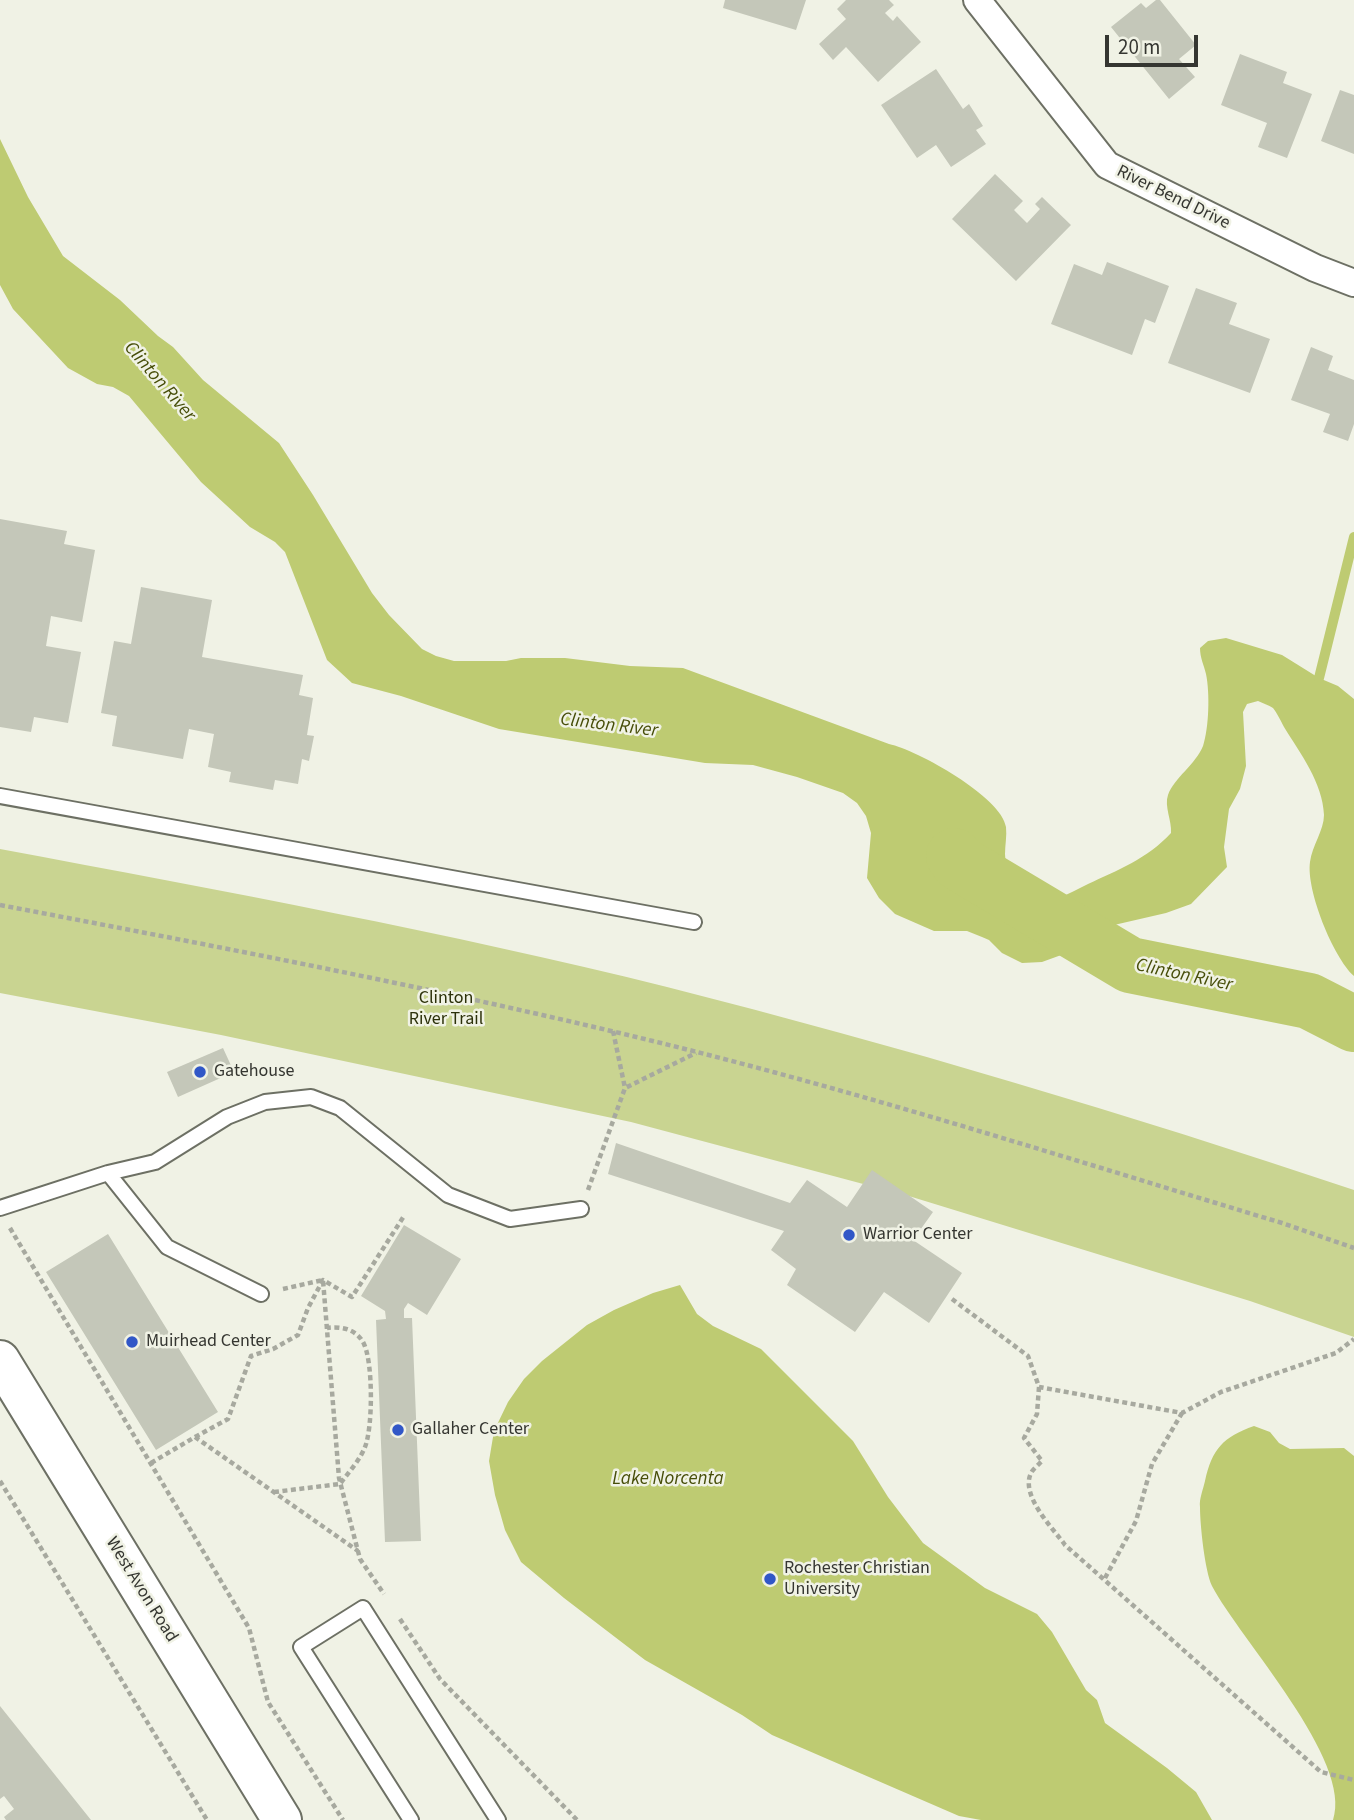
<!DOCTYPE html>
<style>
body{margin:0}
#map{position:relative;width:1354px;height:1820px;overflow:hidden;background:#f0f2e5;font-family:"Source Sans 3",sans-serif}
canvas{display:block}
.scale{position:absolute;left:1105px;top:35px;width:93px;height:32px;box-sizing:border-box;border:4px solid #353631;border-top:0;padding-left:9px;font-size:21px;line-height:24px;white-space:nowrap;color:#353631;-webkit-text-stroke:5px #f0f2e5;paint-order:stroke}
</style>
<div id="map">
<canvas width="1354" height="1820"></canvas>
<div class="scale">20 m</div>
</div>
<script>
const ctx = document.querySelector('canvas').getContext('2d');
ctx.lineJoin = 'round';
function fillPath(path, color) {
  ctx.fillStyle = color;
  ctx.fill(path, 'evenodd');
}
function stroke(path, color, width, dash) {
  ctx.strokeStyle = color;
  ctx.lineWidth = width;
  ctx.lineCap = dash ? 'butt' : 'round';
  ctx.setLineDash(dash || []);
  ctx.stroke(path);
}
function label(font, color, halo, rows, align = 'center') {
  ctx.font = font + ' "Source Sans 3",sans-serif';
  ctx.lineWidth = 5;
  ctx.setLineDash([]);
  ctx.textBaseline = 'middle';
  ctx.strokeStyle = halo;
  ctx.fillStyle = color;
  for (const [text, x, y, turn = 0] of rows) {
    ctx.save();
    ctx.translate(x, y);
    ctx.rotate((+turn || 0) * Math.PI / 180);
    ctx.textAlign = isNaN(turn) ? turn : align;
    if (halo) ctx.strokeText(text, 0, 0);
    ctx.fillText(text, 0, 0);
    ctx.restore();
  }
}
fillPath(new Path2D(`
 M0 849C223 891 447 932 667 987 899 1046 1128 1114 1354 1190V1337L1250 1301 912 1197 631 1122 221 1035 0 993Z`), '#c9d491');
fillPath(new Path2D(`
 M0 139 28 197 63 256 120 300 158 336 173 347 203 380 279 443 313 495 372 593 389 615 422 649 436 656 454 661H506L521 658H565L630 666 683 668 889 744C917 750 1002 797 1006 827 1007 836 1005 845 1005 854 1006 873 1013 897 1027 909 1049 904 1068 894 1088 884 1118 870 1147 859 1171 833 1172 821 1164 806 1168 795 1174 778 1196 764 1203 746 1209 728 1210 693 1206 674 1204 665 1200 658 1200 648L1208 641 1226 638 1282 655 1319 678 1338 686 1354 699V976C1333 957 1306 890 1310 862 1312 846 1324 830 1324 815 1323 783 1300 753 1284 727 1281 721 1277 713 1273 708 1269 705 1262 703 1258 701L1247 704 1243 712 1246 766 1240 789 1229 809 1224 847 1227 867 1191 904 1166 913 1114 925 1064 954 1042 962 1022 963 1002 953 989 940 982 937 967 931H934L895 914 879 898 867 878 871 833 866 816 857 803 843 793 797 777 753 765 705 763 499 729 401 696 352 683 327 660 285 552 275 542 250 527 201 482 129 396 113 387 97 384 68 368 13 309 0 285Z
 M680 1285 697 1314 713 1326 761 1349 853 1441 888 1497 923 1543 985 1588 1037 1614 1052 1632 1086 1690 1097 1700 1105 1723 1167 1768 1196 1792 1212 1820H981L959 1816 772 1735 742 1715 645 1660 564 1598 521 1562 505 1530 495 1495 489 1461 494 1431 508 1402 524 1379 542 1361 587 1325 614 1310 653 1293Z
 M1254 1426 1270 1432 1279 1443 1290 1449 1344 1448 1354 1456V1820H1333C1354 1761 1239 1638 1212 1586 1205 1571 1200 1525 1200 1507 1199 1499 1203 1490 1205 1481 1212 1449 1223 1437 1254 1426Z`), '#becb72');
stroke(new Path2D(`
 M1319 678 1354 537`), '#becb72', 10);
stroke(new Path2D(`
 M954 856 959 863 1130 965 1309 1001 1354 1024`), '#becb72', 56);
fillPath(new Path2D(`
 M725 0H806L796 30 723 8Z
 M846 0H889L894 5 885 13 893 21 897 16 921 42 878 82 846 47 833 60 819 44 846 19 837 9Z
 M1156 0H1160L1196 45 1179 59 1195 77 1169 99 1111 27 1141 3 1146 8Z
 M1240 54 1287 72 1283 83 1312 94 1287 158 1258 147 1267 123 1221 105Z
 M936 69 963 109 969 104 983 126 976 130 986 144 951 167 936 145 917 158 881 105Z
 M1340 90 1354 95V154L1321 141Z
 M995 174 1023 201 1014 210 1027 223 1040 209 1035 204 1042 197 1071 225 1016 281 952 219Z
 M1107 262 1169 286 1155 323 1145 319 1132 355 1051 324 1074 264 1102 275Z
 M1196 288 1237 303 1229 324 1270 339 1250 393 1168 363Z
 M1311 347 1333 356 1328 370 1354 380V424L1348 441 1323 432 1330 414 1291 400Z
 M0 519 67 531 64 544 95 550 82 622 51 616 46 646 81 652 68 723 34 717 31 732 0 727Z
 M141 587 212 600 202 657 303 675 299 695 313 698 307 735 314 736 309 761 302 759 298 784 275 780 273 790 229 782 231 772 208 767 214 734 189 729 183 759 112 746 117 716 101 713 114 641 131 644Z
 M223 1048 234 1072 178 1097 167 1072Z
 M616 1143 790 1203 807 1180 847 1207 872 1170 933 1212 913 1240 962 1273 929 1323 884 1292 855 1332 787 1285 796 1269 771 1250 784 1231 608 1174Z
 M404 1225 461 1259 427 1315 408 1303 404 1309V1318H412L421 1541 385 1542 376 1320 386 1319 385 1311 361 1296Z
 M108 1234 218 1412 156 1450 46 1272Z
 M0 1706 91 1820H6L4 1817 14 1809 4 1796 0 1799Z`), '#c4c7b9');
const lane = new Path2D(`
 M0 796 694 922
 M108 1173 155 1162 227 1117 265 1102 311 1097 340 1108 448 1195 510 1219 581 1209
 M0 1208 108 1173 167 1247 261 1294
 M411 1820 301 1647 363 1608 498 1820`);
const street = new Path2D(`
 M977 0 1107 165 1315 268 1354 283`);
const secondary = new Path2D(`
 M0 1360 282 1820`);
stroke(lane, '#6d7064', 18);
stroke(street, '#6d7064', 30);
stroke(secondary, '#6d7064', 42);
stroke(new Path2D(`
 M0 905C204 944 409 983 611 1031 838 1084 1059 1156 1282 1223L1354 1248
 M613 1031 625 1088
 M588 1190 625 1088 696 1053
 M10 1228 249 1628 268 1702 343 1820
 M283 1289 323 1280 339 1478 360 1559 384 1594
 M952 1299 1028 1356 1039 1387 1182 1413 1221 1392 1336 1353 1354 1339
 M1039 1387 1037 1414 1024 1438 1042 1461C1039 1464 1033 1469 1031 1473 1020 1496 1053 1528 1065 1545L1321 1772 1354 1780
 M195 1437 228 1419 251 1356 273 1349 298 1335 308 1308 323 1280 352 1297 404 1216
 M151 1463 195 1437 358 1551
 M0 1481 207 1820
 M274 1492 340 1484C348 1473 360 1460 365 1447 373 1427 373 1363 364 1344 357 1329 341 1326 327 1328
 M1105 1578 1136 1521 1152 1464 1182 1413
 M400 1619 440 1679 577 1820`), '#a7a99f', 4.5, [5, 3.5]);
stroke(lane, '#fff', 14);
stroke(street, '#fff', 26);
stroke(secondary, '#fff', 38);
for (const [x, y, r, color] of [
 [200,1072,7,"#3157c7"],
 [849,1235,7,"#3157c7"],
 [132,1342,7,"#3157c7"],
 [398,1430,7,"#3157c7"],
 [770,1579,7,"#3157c7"]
]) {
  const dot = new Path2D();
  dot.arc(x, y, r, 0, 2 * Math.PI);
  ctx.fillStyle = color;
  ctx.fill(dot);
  stroke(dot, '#f0f2e5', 2.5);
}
label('18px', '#353631', '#f0f2e5', [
 ["River Bend Drive",1173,198,26],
 ["West Avon Road",141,1590,58]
]);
label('18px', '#2c310a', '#f0f2e5', [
 ["Clinton",446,999],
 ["River Trail",446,1020]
]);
label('18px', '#353631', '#f0f2e5', [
 ["Gatehouse",214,1072],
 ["Warrior Center",863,1235],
 ["Muirhead Center",146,1342],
 ["Gallaher Center",412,1430],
 ["Rochester Christian",784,1569],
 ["University",784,1590]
], 'left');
label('italic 19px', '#474e09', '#f0f2e5', [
 ["Clinton River",159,382,49],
 ["Clinton River",609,726,7],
 ["Clinton River",1184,976,12],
 ["Lake Norcenta",668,1480]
]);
</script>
